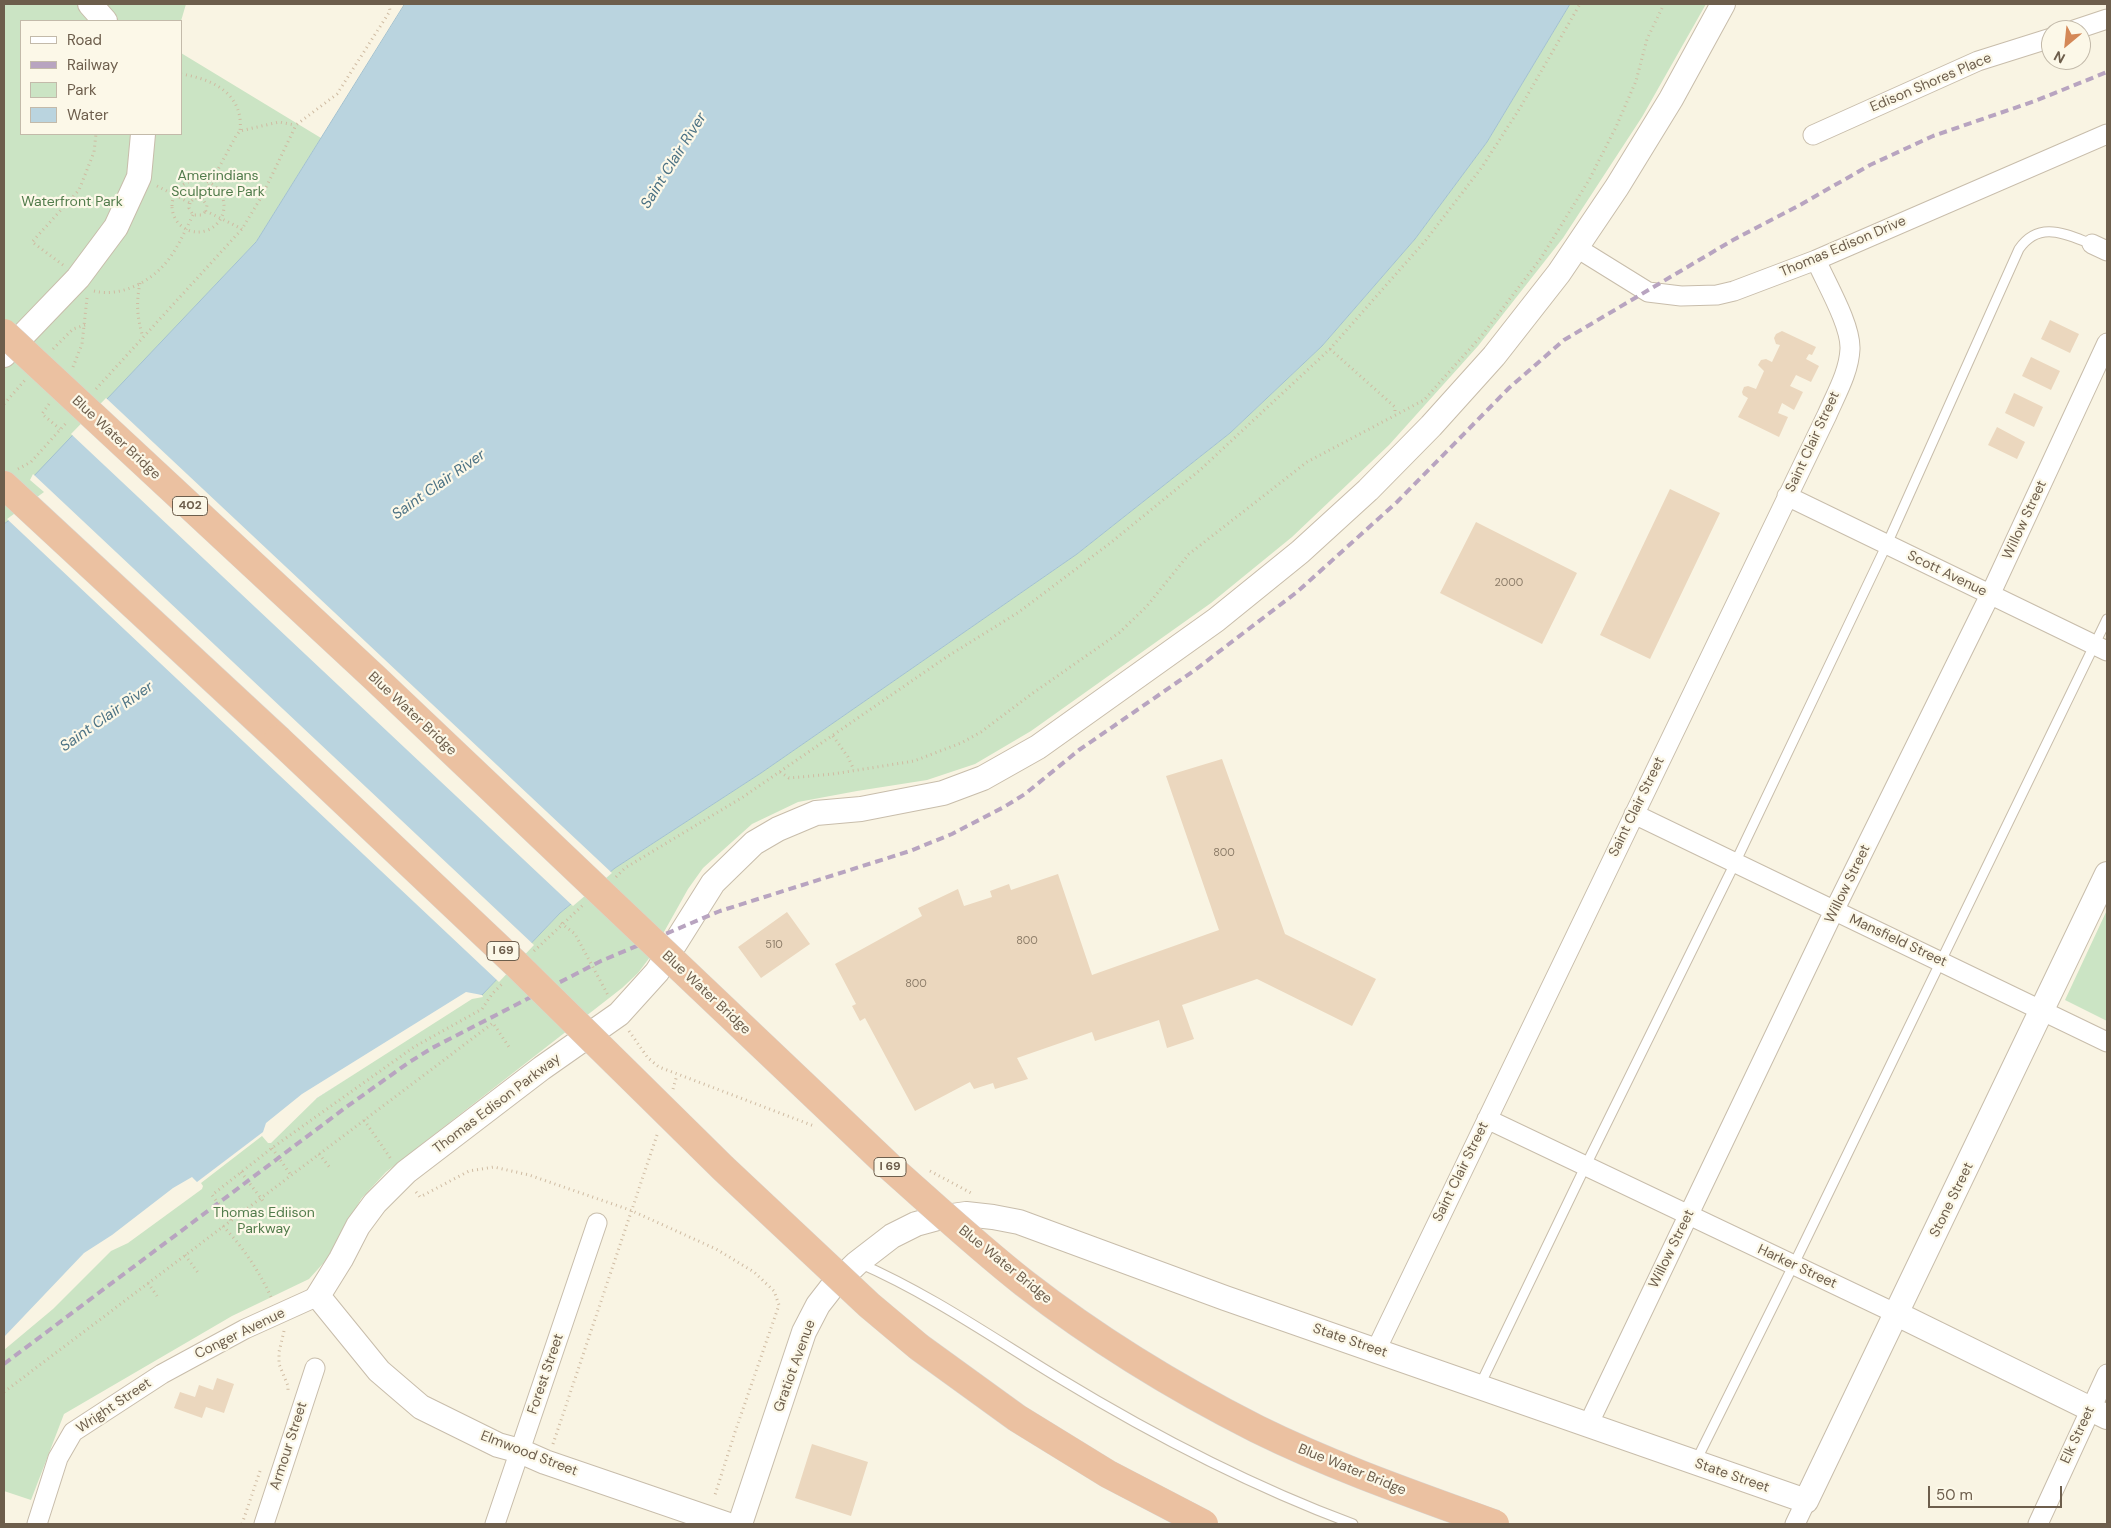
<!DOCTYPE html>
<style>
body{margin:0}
#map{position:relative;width:2111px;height:1528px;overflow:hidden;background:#f9f4e3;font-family:"DM Sans",sans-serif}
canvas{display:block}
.frame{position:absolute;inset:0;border:5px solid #6d5e4c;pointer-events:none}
.legend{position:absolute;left:20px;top:20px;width:162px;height:115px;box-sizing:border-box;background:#fcf8e8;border:1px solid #c3baaa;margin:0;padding:6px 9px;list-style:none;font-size:15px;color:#6d5e4c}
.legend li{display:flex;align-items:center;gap:10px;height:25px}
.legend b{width:25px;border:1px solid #c3baaa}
.north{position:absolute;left:2041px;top:20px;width:50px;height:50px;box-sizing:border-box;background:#fcf8e8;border:1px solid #c3baaa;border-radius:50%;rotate:208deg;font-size:14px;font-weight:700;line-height:20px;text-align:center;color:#6d5e4c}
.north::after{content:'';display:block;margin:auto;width:18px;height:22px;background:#d48857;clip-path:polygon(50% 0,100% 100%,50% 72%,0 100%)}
.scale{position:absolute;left:1928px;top:1486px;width:134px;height:22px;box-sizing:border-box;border:2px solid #6d5e4c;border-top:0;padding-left:6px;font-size:15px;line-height:18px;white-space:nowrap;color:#6d5e4c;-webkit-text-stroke:4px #fcf8e8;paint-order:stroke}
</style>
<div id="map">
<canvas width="2111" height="1528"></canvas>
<div class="frame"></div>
<ul class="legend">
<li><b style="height:6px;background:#fff"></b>Road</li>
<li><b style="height:6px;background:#b8a4c0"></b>Railway</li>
<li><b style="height:14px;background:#cbe4c4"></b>Park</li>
<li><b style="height:14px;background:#bad4df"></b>Water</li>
</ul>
<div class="north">N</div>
<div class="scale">50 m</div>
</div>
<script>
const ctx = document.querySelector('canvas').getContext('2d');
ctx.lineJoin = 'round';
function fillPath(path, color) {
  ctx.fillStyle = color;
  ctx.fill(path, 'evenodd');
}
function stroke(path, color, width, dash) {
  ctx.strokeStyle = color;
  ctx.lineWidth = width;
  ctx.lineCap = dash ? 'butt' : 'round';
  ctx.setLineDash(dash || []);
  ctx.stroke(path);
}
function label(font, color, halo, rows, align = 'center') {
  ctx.font = font + ' "DM Sans",sans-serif';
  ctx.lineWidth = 4.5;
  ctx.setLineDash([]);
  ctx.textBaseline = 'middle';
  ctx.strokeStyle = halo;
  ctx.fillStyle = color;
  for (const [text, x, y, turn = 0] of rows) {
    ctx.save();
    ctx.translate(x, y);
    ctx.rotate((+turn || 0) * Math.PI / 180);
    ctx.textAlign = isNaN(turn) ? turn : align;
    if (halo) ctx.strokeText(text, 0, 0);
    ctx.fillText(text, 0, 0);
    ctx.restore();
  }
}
fillPath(new Path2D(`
 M4 4H186L181 21H21V134H181V53L321 138 256 242 99 408 48 492 4 524Z
 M1570 4H1706L1642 117 1563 238 1478 346 1389 445 1292 537 1211 603 1031 731 975 764 927 780 857 791 798 802 752 824 703 868 688 889 650 957 638 973 622 988 386 1172 361 1199 328 1258 309 1279 232 1316 64 1414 31 1500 4 1491V1348L110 1249 197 1182 315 1096 471 996 482 995 560 913 615 868 761 773 1077 554 1230 433 1322 346 1415 239 1487 142Z
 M2107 910V1021L2065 1000Z`), '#cbe4c4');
const water = new Path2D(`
 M405 4H1570L1487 142 1415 239 1322 346 1230 433 1077 554 761 773 615 868 560 913 482 995 471 996 263 1133 110 1249 4 1348V524L48 492 32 478 256 242Z`);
fillPath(water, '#bad4df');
stroke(water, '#a2c1d0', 1);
fillPath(new Path2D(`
 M106 398 612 873 573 906 71 434Z
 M33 474 534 945 499 982 7 519 44 492 30 480Z
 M466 992 482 995 483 997 472 999 317 1098 271 1143H268L262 1136 201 1183 203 1186 202 1189 128 1243 111 1251 53 1309 4 1350V1337L84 1253 112 1235 173 1188 192 1177 197 1182 263 1132 266 1123 302 1094Z`), '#f9f4e3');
fillPath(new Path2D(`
 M2050 320 2079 334 2070 353 2041 339Z
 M1782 331 1816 347 1812 355 1809 354 1806 359 1819 366 1811 382 1796 375 1790 386 1803 392 1794 410 1782 403 1778 413 1788 417 1779 437 1738 417 1748 398 1743 395 1742 392 1744 387 1748 386 1756 389 1764 371 1758 365 1761 360 1766 359 1772 362 1780 345 1776 344 1774 338 1776 334Z
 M2031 357 2060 371 2051 390 2022 376Z
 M2014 393 2043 407 2034 427 2005 413Z
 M1997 427 2025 442 2017 459 1988 445Z
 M1670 489 1720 513 1650 659 1600 635Z
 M1476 522 1577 573 1542 644 1440 593Z
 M1222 759 1285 934 1376 979 1352 1026 1257 979 1182 1005 1194 1039 1167 1048 1159 1020 1095 1041 1092 1032 1017 1058 1028 1079 995 1089 993 1083 974 1089 970 1082 915 1111 865 1018 860 1021 852 1006 856 1004 835 964 922 916 918 908 958 889 964 906 992 897 990 891 1009 884 1011 890 1058 874 1092 975 1219 930 1166 776Z
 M787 912 810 944 761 978 738 947Z
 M217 1378 234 1384 224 1413 206 1407 202 1418 174 1408 180 1392 195 1397 199 1385 213 1390Z
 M812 1444 868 1462 851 1516 795 1498Z`), '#ebd7be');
const service = new Path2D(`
 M859 1263C930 1294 993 1338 1059 1378 1153 1435 1251 1486 1353 1524
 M1480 1385 1586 1165 1735 863 1887 544 2019 249C2039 220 2065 234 2092 244
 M1696 1461 1793 1266 2107 619`);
const minor = new Path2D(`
 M2074 30 2107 19
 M1813 135 1978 61 2051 38
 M2092 244 2107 251
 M1577 248 1648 292 1681 296 1717 295 1734 291 1816 260 2107 134
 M1787 496 2107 651
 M1634 814 2107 1042
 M1487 1119 1897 1314
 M1376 1350 1827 415C1836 394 1849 372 1850 349 1851 325 1826 283 1816 260
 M1588 1425 1834 911 1990 595 2107 343
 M37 1524 58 1458 73 1432 162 1374 245 1329 318 1296
 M264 1524 315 1368
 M495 1524 597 1223
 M1795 1524 1806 1501
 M2038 1524 2107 1374`);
const tertiary = new Path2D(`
 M90 4 105 21
 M4 355 78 278 116 227 139 177 143 134
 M1897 1314 2107 1417
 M726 1524 545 1462 520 1451 498 1445 421 1407 379 1371 318 1296 341 1259 358 1226 375 1203 406 1172 542 1068 619 1014 657 972 713 883 754 843 778 829 816 813 861 809 943 793 983 778 1038 747 1216 620 1300 552 1368 490 1431 426 1494 356 1559 273 1617 187 1671 99 1723 4
 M740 1524 804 1332 818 1305 832 1287 857 1263 892 1236 916 1224 938 1218 966 1214 993 1217 1019 1222 1225 1298 1806 1501 2107 874`);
const motorway = new Path2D(`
 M4 485 278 739`);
stroke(service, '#c8bdab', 11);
stroke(minor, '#c8bdab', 21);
stroke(tertiary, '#c8bdab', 26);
stroke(motorway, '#d9d5d0', 29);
stroke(new Path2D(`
 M181 74C213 79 244 94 240 131
 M172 206a26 26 0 1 1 52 0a26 26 0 1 1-52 0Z
 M157 186 190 203 194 198 202 199 207 205 206 211 242 229
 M202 199 236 136 240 131 279 122 295 125
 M190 203 189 208 193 215H202L206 211
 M63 265 32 242 79 190 94 152 96 134
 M140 283C136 303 137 318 143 337
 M94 291C122 298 155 280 171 256 180 243 186 229 193 215
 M53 349 73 329 85 325
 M1330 349 1395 407V415
 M73 367 82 344 87 298
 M96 389 242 229 262 196 296 125 337 94 390 11 389 4
 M4 404 25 380
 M49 404 42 414 60 429
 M18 469 31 462 67 422
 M833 736 848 757 854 770
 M780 772 789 778 833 774 914 761 961 743 981 732 1033 693 1119 633 1147 606 1189 554 1307 462 1424 400 1483 334 1541 258 1589 180 1616 127 1636 81 1647 39 1664 4
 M616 877 625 868 743 797 948 656 1019 612 1109 544 1200 470 1330 349 1426 240 1482 167 1520 108 1580 4
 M561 923 575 934 609 997
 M534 951 583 905
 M629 1031 648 1058 659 1067 814 1126
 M673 1089 677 1075
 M364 1120 391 1159
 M272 1148 290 1174
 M319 1154 331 1169
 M930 1171 973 1194
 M241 1172 263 1201
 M416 1192 420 1197 469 1171 494 1167 529 1175 630 1210 716 1249 754 1272 774 1291 779 1305 735 1432 714 1498
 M231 1220 212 1195 272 1148 414 1047 482 1009 492 994 504 982
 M223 1226C243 1247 259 1271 271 1297
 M185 1255 199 1274
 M148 1283 157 1296
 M284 1331 279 1352V1364L288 1386V1390
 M4 1392 493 1023 509 1047
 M553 1444 657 1135
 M242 1524 260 1471`), '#cfbba2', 3, [1, 4]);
stroke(service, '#fff', 9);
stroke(minor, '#fff', 19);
stroke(tertiary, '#fff', 24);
stroke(motorway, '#ebc1a1', 28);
stroke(new Path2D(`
 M4 1364 345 1108 408 1063 432 1048 601 961 720 911 910 851 952 834 1004 807 1025 794 1079 750 1195 670 1297 592 1397 502 1509 388 1564 340 1733 240 1800 205 1870 165 1933 136 2035 101 2107 72`), '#b8a4c0', 4, [8, 5]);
const motorwayBridge = new Path2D(`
 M4 333 376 679 890 1167C934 1206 977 1246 1024 1283 1096 1339 1176 1388 1257 1429 1334 1467 1415 1495 1495 1524
 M278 739 516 964 723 1168 869 1305 919 1347 1017 1418 1108 1474 1204 1524`);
stroke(motorwayBridge, '#d9d5d0', 29, []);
stroke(motorwayBridge, '#ebc1a1', 28);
label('11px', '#8c7c68', null, [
 ["2000",1509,583],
 ["800",1224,853],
 ["800",1027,941],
 ["510",774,945],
 ["800",916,984]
]);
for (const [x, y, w] of [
 [190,506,35],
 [503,951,32],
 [890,1167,32]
]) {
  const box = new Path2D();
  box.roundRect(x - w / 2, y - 9.5, w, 19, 4);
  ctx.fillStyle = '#fcf8e8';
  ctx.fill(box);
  stroke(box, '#6d5e4c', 1);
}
label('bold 12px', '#6d5e4c', null, [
 ["402",190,506],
 ["I 69",503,951],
 ["I 69",890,1167]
]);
label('14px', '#6d5e4c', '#fcf8e8', [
 ["Edison Shores Place",1931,83,-23],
 ["Thomas Edison Drive",1843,247,-23],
 ["Blue Water Bridge",116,438,43],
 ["Saint Clair Street",1813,442,-65],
 ["Willow Street",2025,520,-65],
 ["Scott Avenue",1947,574,26],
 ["Blue Water Bridge",412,714,43],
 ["Saint Clair Street",1637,807,-64],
 ["Willow Street",1848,884,-64],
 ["Mansfield Street",1898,941,25],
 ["Blue Water Bridge",706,993,43],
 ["Thomas Edison Parkway",497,1104,-37],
 ["Saint Clair Street",1461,1172,-64],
 ["Stone Street",1952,1200,-64],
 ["Willow Street",1672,1249,-64],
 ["Blue Water Bridge",1005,1265,39],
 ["Harker Street",1797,1267,25],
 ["Conger Avenue",240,1334,-26],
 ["State Street",1350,1341,19],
 ["Gratiot Avenue",795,1366,-70],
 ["Forest Street",546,1374,-71],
 ["Wright Street",114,1406,-34],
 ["Elk Street",2078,1435,-65],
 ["Armour Street",289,1446,-72],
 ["Elmwood Street",529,1454,21],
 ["Blue Water Bridge",1352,1470,22],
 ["State Street",1732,1476,19]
]);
label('14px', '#527c4c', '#fcf8e8', [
 ["Amerindians",218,176],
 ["Sculpture Park",218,192],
 ["Waterfront Park",72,202],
 ["Thomas Ediison",264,1213],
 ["Parkway",264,1229]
]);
label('italic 15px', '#4c7284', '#fcf8e8', [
 ["Saint Clair River",674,161,-58],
 ["Saint Clair River",439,485,-35],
 ["Saint Clair River",107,717,-35]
]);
</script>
